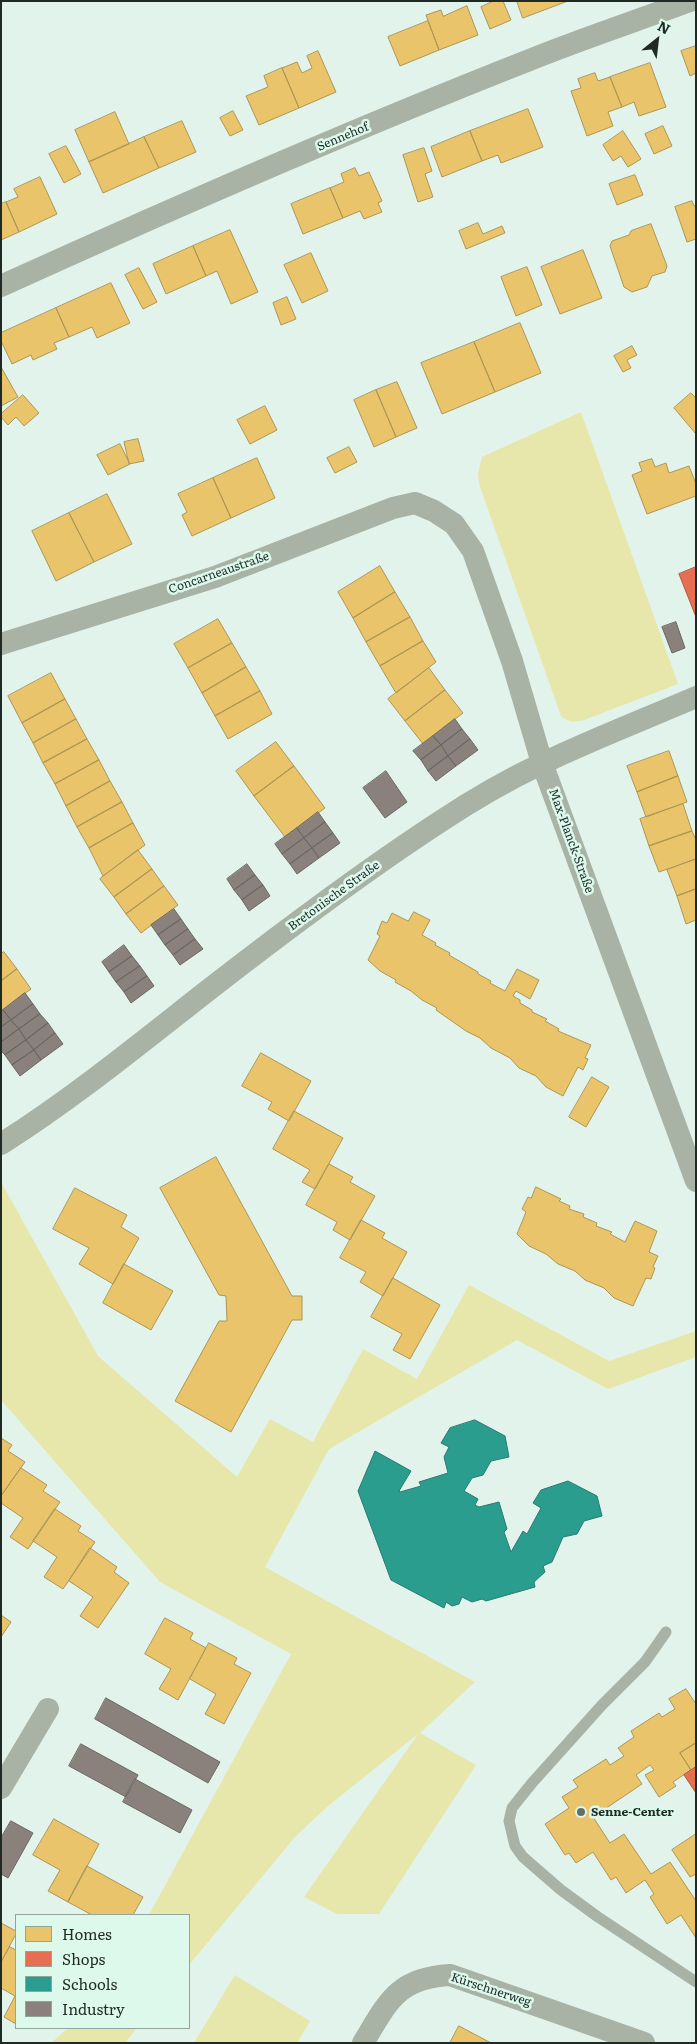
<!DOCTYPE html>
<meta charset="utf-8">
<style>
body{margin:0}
#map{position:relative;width:697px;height:2044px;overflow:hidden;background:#e2f3eb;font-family:Literata,serif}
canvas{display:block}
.frame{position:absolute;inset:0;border:2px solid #1f2a25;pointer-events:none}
.legend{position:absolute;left:15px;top:1914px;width:175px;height:115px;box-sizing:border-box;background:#dcf9ec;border:1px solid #90a69c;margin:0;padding:6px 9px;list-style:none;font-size:15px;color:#1f2a25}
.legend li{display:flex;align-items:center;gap:10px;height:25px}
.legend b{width:25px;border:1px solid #90a69c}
.north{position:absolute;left:632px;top:15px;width:50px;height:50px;-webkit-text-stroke:4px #dcf9ec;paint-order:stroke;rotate:29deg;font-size:14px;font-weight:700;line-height:20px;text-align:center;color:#1f2a25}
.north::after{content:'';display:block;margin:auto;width:18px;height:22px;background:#1f2a25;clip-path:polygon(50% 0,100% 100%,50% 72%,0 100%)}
</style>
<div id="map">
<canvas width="697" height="2044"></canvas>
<div class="frame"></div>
<ul class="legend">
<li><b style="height:14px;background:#e9c46a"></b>Homes</li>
<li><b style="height:14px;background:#e76f51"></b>Shops</li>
<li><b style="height:14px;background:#2a9d8f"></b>Schools</li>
<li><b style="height:14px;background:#8a817c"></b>Industry</li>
</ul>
<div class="north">N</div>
</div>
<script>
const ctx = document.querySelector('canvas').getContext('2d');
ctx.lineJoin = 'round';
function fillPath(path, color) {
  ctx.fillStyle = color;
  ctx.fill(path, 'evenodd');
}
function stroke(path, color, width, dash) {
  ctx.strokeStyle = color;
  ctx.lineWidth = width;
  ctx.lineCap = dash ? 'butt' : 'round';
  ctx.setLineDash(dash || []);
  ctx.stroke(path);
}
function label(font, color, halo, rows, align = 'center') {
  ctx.font = font + ' Literata,serif';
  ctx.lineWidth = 5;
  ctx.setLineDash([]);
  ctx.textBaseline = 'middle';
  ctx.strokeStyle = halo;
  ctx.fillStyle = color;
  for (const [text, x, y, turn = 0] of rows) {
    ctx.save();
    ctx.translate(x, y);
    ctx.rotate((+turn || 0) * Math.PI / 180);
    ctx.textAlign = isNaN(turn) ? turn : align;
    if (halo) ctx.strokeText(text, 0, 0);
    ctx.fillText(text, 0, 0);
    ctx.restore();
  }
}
fillPath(new Path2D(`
 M581 412 678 684 584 720C575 722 569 723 561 716L479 484 478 473 482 457Z
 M1 1182 98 1356 237 1477 270 1419 313 1442 363 1349 417 1379 469 1285 609 1361 696 1331V1357L608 1389 517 1340 329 1449 265 1567 475 1682 420 1733 476 1765 379 1914H337L304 1897 418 1734 328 1806 295 1837 189 1965V1915H149L291 1654 160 1582 1 1400Z
 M235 1975 310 2021 297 2043H194Z
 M68 2028H137L125 2043H51Z`), '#e7e6ab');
const homes = new Path2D(`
 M494 1H503L511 20 490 29 481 7Z
 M517 1H568L523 18Z
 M467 6 478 35 439 50 426 15 441 10 443 16Z
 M428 21 439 50 400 66 388 37Z
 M696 46V73L690 76 681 51Z
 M318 51 336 92 299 108 282 68 297 62 302 73 312 68 307 56Z
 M650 63 666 107 639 116 634 102 622 107 610 77Z
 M282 68 299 108 259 125 246 96 268 87 264 76Z
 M595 73 598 81 610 77 622 107 608 112 613 126 587 136 571 91 581 88 578 79Z
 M528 109 543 147 501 163 498 155 482 161 470 131Z
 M233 111 243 130 230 136 220 118Z
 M115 112 129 144 89 162 75 130Z
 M182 121 196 152 159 168 144 137Z
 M663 126 672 146 654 154 645 134Z
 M470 131 482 161 442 177 431 147Z
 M623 131 641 159 628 167 621 156 613 161 603 145Z
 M144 137 159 168 103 193 89 162Z
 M66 146 81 174 64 183 49 154Z
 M424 148 432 171 425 174 433 197 418 202 403 155Z
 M355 168 359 176 369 172 382 201 378 203 382 212 364 219 360 211 343 218 330 188 344 182 341 174Z
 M635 175 643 195 617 205 609 184Z
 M40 177 57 214 19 232 6 202 18 197 14 189Z
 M330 188 343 218 303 234 291 204Z
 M692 201 694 206H696V239L687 242 675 207Z
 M6 202 19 232 1 240V204Z
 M478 223 483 234 502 226 505 233 466 249 459 231Z
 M651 224 667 266 665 272 652 276 647 287 632 292 624 287 610 246 612 241 629 235 631 231Z
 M230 230 258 292 231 304 217 271 206 276 193 246Z
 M193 246 206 276 166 294 153 264Z
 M583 250 602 298 560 314 541 267Z
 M311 253 328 291 302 303 284 265Z
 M527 267 542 305 516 316 501 277Z
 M139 268 157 302 143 309 125 275Z
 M111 283 130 323 97 338 92 327 69 337 56 308Z
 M287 297 296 319 281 325 273 303Z
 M56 308 69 337 54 343 57 349 33 360 31 355 12 364 1 341V333Z
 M520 323 541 373 495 392 474 342Z
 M474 342 495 392 442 414 421 363Z
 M632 346 637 355 627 360 631 368 623 372 614 356Z
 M1 367 18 397 1 406Z
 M397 382 417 428 396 437 376 390Z
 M376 390 396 437 374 447 354 400Z
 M691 393 696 398V434L674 408Z
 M23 395 39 413 24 426 16 417 8 425 1 417V414Z
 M265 406 277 430 250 444 237 420Z
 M138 439 144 461 129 464 124 442Z
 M120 444 130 464 108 475 97 455Z
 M349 447 357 462 335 473 327 458Z
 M257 458 275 498 231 518 213 478Z
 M652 459 655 467 666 463 669 473 689 466 696 484V496L647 514 632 475 642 471 639 463Z
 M213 478 231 518 192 536 182 515 187 512 178 494Z
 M107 494 132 544 94 562 69 513Z
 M69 513 94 562 56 581 32 531Z
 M380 566 395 592 353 618 338 592Z
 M395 592 410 617 366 642 353 618Z
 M410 617 423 641 380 666 366 642Z
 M218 619 232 643 188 668 174 644Z
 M423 641 436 662 396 693 380 666Z
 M232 643 246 667 202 693 188 668Z
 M246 667 260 691 215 716 202 693Z
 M429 668 445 690 405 721 388 699Z
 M51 673 65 699 22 723 8 696Z
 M445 690 463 713 423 744 405 721Z
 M260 691 272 714 228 739 215 716Z
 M65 699 76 719 33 743 22 723Z
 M76 719 87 739 43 763 33 743Z
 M87 739 99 760 55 784 43 763Z
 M276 742 294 766 254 796 236 771Z
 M669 751 678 776 637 792 627 766Z
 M99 760 110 781 66 806 55 784Z
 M294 766 325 808 285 837 254 796Z
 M678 776 687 802 646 817 637 792Z
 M110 781 122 802 77 827 66 806Z
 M122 802 133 823 89 848 77 827Z
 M683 804 692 831 649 846 640 819Z
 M133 823 145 845 103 876 89 848Z
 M692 831 696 840V859L659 872 649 846Z
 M138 850 152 869 114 897 100 879Z
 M696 859V889L677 896 667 870Z
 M152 869 164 886 126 914 114 897Z
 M164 886 178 905 141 933 126 914Z
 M696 889V920L686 924 677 896Z
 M414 912 430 920 422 935 436 943 435 945 450 953 449 955 478 972V974L491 981 490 983 505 991 517 969 539 980 530 999 516 991 513 996 520 1000V1003L532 1010V1012L547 1019 545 1021 559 1029 558 1031 591 1045 585 1058 588 1059 583 1070 578 1067 563 1096 546 1087 536 1076 519 1068 510 1058 491 1048 480 1038 466 1031 436 1010 437 1008 422 1000 411 991 395 982 396 980 380 971 368 960 380 936 377 934 382 921 387 923 392 913 408 921Z
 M4 952 17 969 1 981V954Z
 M17 969 31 989 1 1011V981Z
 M261 1053 311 1081 289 1121 268 1109 272 1102 242 1086Z
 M592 1077 609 1087 586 1127 569 1117Z
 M294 1111 343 1138 315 1189 302 1182 310 1170 273 1149Z
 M216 1157 292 1296H302V1320H292L231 1432 175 1401 219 1321H227L226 1296 219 1295 160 1188Z
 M329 1164 353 1177 350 1182 375 1196 350 1240 333 1230 337 1222 306 1205Z
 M536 1187 561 1199 559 1201 570 1206 569 1209 584 1214 583 1217 597 1223 596 1226 612 1232 610 1234 625 1242 635 1221 657 1231 649 1252 658 1256 653 1267 655 1268 651 1279 646 1278 633 1306 614 1298 604 1288 585 1280 575 1271 558 1264 546 1254 529 1246 517 1234 526 1212 522 1209 528 1197 531 1198Z
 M75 1188 127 1215 121 1227 139 1238 113 1284 79 1264 89 1248 53 1229Z
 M361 1220 385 1233 382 1238 407 1252 383 1296 360 1282 366 1272 340 1258Z
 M124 1264 173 1291 151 1330 103 1303Z
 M393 1278 440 1305 410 1359 393 1350 402 1334 371 1317Z
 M1 1438 12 1445 8 1451 25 1462 1 1496Z
 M21 1468 47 1485 43 1491 60 1502 28 1549 10 1537 23 1518 1 1503V1496Z
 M55 1509 81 1526 78 1531 95 1542 63 1589 44 1577 57 1557 33 1541Z
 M90 1548 117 1567 114 1572 129 1583 98 1628 80 1616 93 1597 69 1581Z
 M1 1615 11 1622 1 1637Z
 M165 1618 193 1633 190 1639 206 1648 178 1700 159 1689 171 1669 145 1654Z
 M209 1643 237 1658 234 1664 251 1673 224 1724 205 1714 216 1694 190 1679Z
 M686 1689 696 1704V1743L680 1753 691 1770 673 1782 676 1786 659 1797 645 1775 654 1770 650 1765 636 1775 642 1784 593 1817 610 1843 624 1834 651 1874 670 1862 696 1901V1938L681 1915 667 1924 650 1897 654 1894 645 1880 626 1893 616 1877 611 1880 593 1852 576 1863 569 1853 565 1855 545 1824 569 1808 562 1797 578 1787 573 1780 606 1759 610 1765 624 1756 618 1748 634 1737 631 1731 659 1713 662 1717 675 1709 669 1699Z
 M696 1743V1767L691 1770 680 1753Z
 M54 1819 99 1844 68 1902 48 1891 60 1870 33 1855Z
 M696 1834V1874L690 1877 672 1850Z
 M87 1866 143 1897 133 1915H92L68 1902Z
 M1 1923 16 1931V1934L1 1962Z
 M10 1947 16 1950V2024L4 2017 15 1996 1 1988V1962Z
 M459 2026 491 2043H450Z`);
fillPath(homes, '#e9c46a');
stroke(homes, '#ac9655', 1);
const shops = new Path2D(`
 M696 567V617L679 574Z
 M696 1767V1793L684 1775Z`);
fillPath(shops, '#e76f51');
stroke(shops, '#ab5a44', 1);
const schools = new Path2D(`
 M475 1420 505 1436 509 1457 491 1461 483 1475 472 1478 464 1491 478 1499 475 1505 479 1507 499 1502 507 1529 504 1532 511 1552 523 1531 527 1534 541 1508 533 1503 541 1490 568 1481 597 1496 602 1516 584 1521 577 1534 563 1537 552 1562 543 1566 545 1572 534 1582 535 1587 486 1601 482 1599 472 1602 462 1597 459 1604 452 1606 446 1602 444 1608 391 1580 358 1491 375 1451 411 1471 399 1491 400 1492 421 1486 419 1482 448 1473 444 1457 449 1447 441 1443 450 1428Z`);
fillPath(schools, '#2a9d8f');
stroke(schools, '#277a6f', 1);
const industry = new Path2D(`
 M676 622 685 648 672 653 662 627Z
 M455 719 462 729 441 745 433 736Z
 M462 729 470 739 448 756 441 745Z
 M433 736 441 745 421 760 413 751Z
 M470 739 478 750 456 766 448 756Z
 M441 745 448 756 428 771 421 760Z
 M448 756 456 766 436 781 428 771Z
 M386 771 407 802 385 818 363 788Z
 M318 812 325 822 304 838 297 828Z
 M325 822 333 833 312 848 304 838Z
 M297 828 304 838 282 854 275 844Z
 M333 833 340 843 319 858 312 848Z
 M304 838 312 848 290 864 282 854Z
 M312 848 319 858 297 874 290 864Z
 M247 864 255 875 234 890 227 879Z
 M255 875 263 885 242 900 234 890Z
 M263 885 270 896 249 911 242 900Z
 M174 909 181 919 158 935 151 925Z
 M181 919 188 929 165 945 158 935Z
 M188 929 195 939 173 955 165 945Z
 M195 939 203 949 180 965 173 955Z
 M124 945 132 956 109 972 102 962Z
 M132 956 140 966 116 982 109 972Z
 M140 966 147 976 124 992 116 982Z
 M147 976 154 986 131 1003 124 992Z
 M25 993 33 1004 11 1020 3 1010Z
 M33 1004 40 1014 19 1029 11 1020Z
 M3 1010 11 1020 1 1027V1011Z
 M40 1014 48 1023 26 1040 19 1029Z
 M11 1020 19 1029 1 1042V1027Z
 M48 1023 55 1033 34 1050 26 1040Z
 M19 1029 26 1040 5 1055 1 1051V1042Z
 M55 1033 63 1044 41 1060 34 1050Z
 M26 1040 34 1050 12 1065 5 1055Z
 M34 1050 41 1060 20 1076 12 1065Z
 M106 1698 220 1762 208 1783 95 1719Z
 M81 1744 138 1775 126 1797 69 1766Z
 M135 1779 192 1810 180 1833 123 1802Z
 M11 1821 33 1833 8 1878 1 1874V1838Z`);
fillPath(industry, '#8a817c');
stroke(industry, '#6a6762', 1);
stroke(new Path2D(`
 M666 1632 645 1662 602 1705 532 1783 512 1808 509 1821 515 1846 523 1857 561 1890 598 1917 696 1982`), '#a8b2a5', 11);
stroke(new Path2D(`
 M1 286C175 207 349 131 527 61 581 39 636 21 690 1
 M1 644 215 577 393 508 415 503 434 511 454 524 473 551 512 661 542 763 696 1181
 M1 1144C72 1099 137 1046 202 995 279 935 357 876 438 823 471 801 507 780 543 763 593 739 645 719 696 697
 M1 1788 48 1709
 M363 2043C388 2002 397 1978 450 1975L644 2043`), '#a8b2a5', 22);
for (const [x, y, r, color] of [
 [581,1812,5,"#63706a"]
]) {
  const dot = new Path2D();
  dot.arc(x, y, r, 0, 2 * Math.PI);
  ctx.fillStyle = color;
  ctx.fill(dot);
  stroke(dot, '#dcf9ec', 2);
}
label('12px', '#1f2a25', '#dcf9ec', [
 ["Sennehof",343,137,-23],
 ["Concarneaustraße",219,573,-19],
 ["Max-Planck-Straße",571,841,70],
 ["Bretonische Straße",334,896,-36],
 ["Kürschnerweg",491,1990,18]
]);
label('bold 12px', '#1f2a25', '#dcf9ec', [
 ["Senne-Center",591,1812]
], 'left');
</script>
